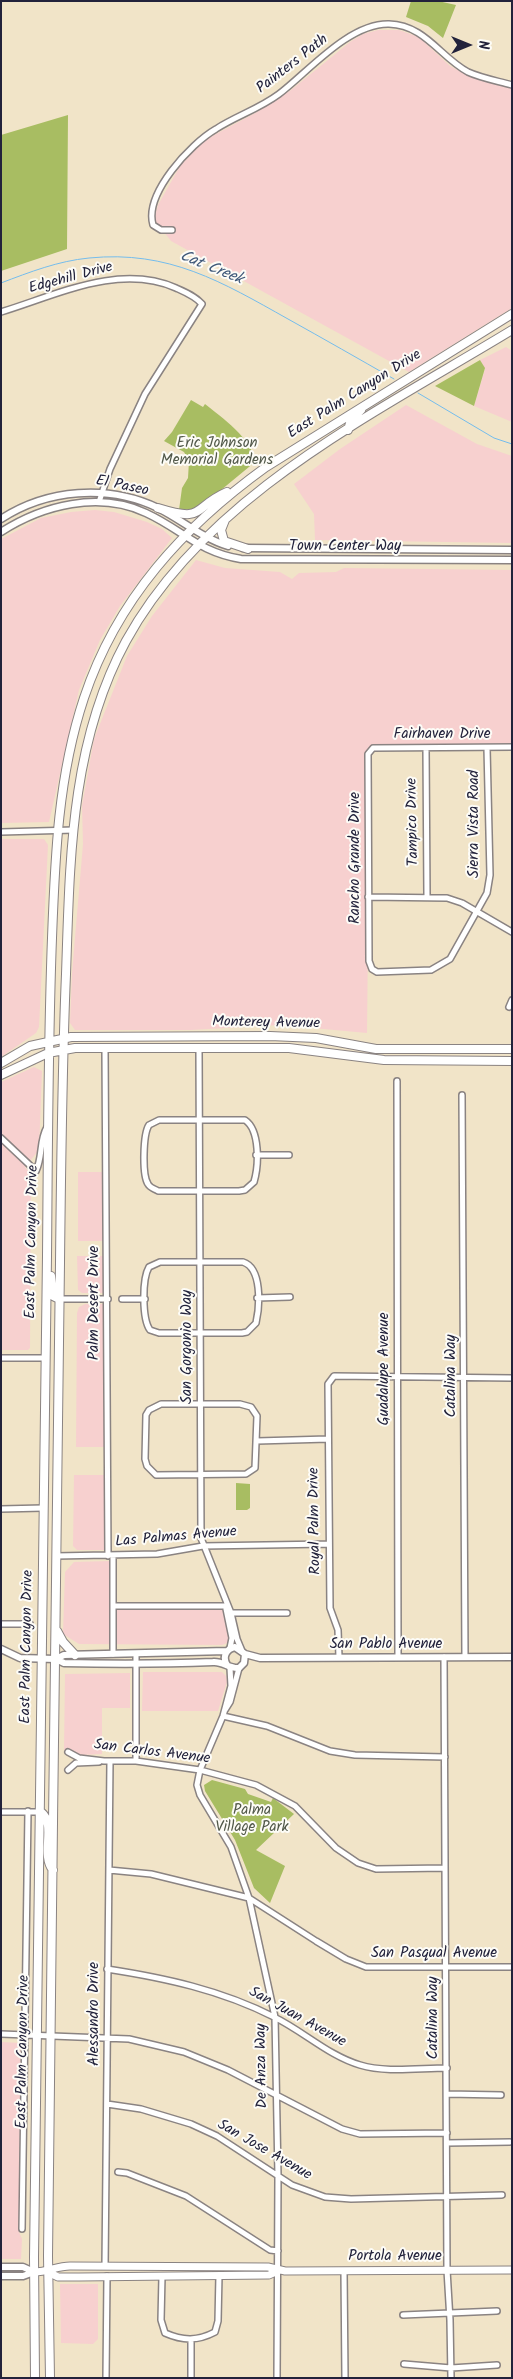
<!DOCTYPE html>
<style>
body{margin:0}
#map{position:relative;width:513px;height:2379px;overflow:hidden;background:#f1e4c8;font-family:Kalam,sans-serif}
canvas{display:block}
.frame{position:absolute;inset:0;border:2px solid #22223b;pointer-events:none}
.north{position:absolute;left:443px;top:20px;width:50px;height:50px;-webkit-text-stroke:4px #fdfcf7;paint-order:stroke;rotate:90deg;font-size:14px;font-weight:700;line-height:20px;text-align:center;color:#22223b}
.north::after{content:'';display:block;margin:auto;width:18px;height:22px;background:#22223b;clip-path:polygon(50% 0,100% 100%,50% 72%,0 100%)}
</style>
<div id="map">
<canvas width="513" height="2379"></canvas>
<div class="frame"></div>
<div class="north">N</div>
</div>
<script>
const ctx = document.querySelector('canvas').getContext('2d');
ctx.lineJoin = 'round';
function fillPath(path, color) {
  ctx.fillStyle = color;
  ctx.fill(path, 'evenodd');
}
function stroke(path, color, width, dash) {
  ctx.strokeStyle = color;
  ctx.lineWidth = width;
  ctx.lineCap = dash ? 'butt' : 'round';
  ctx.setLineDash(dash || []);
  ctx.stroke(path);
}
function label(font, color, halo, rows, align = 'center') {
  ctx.font = font + ' Kalam,sans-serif';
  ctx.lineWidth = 4;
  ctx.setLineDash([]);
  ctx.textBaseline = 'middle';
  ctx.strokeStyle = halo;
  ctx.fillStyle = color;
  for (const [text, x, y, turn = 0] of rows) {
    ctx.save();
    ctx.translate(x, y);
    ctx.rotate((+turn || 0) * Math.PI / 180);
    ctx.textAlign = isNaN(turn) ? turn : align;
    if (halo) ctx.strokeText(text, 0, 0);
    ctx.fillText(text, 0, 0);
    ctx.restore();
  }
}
fillPath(new Path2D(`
 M378 30H399L419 37 450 66 469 76 512 87V308L409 372 171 241 154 219 158 205 180 166 203 141 257 112 291 90 350 42 363 34Z
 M506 347 512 351V422L474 406 485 369 480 360Z
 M406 405 477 444 512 456V543L315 540 314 514 294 484 340 449Z
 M95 510 114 512 147 522 162 529 172 538 120 606 100 640 79 690 49 822 1 823V539L41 518 71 512Z
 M196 560 225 568 280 572 292 579 299 573 336 572 344 568 512 570V746L370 749 367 1033 280 1025 191 1030H75L70 1023 72 973 83 844 82 806 94 739 127 656 152 616Z
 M1 839H44L48 845 39 1027 36 1033 1 1057Z
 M34 1067 42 1071 39 1150 25 1167 31 1174 30 1348 28 1350H1V1082Z
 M78 1172H105V1241H78Z
 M77 1256H105V1293H82L78 1290Z
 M85 1304H106L107 1447H76L77 1313 79 1307Z
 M74 1475H107L106 1550H77L73 1546Z
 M110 1561V1608H222L231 1638 230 1642 222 1645 79 1644 63 1634 65 1572 74 1562Z
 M143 1672H222L226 1676 227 1682 218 1711H142Z
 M130 1673V1708H102V1754L82 1755 64 1750 65 1674Z
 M1 2042 21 2043 19 2232 22 2239 21 2259H1Z
 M60 2284H98V2339L93 2344 61 2343Z`), '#f7d0cf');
fillPath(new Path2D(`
 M411 1H438L456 5 443 38 428 26 406 17Z
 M68 115 67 249 1 271V135Z
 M480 360 485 368 474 406 435 386Z
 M191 400 203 407 205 404C221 417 253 439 255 462L198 509 179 510 182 488 188 478 189 461 184 452 164 441 172 432Z
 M236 1483 250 1484V1508L247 1510H236Z
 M212 1780 245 1789 248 1794 271 1802 273 1798 294 1814 256 1850 285 1866 270 1903 254 1888 235 1840 205 1791 204 1785Z`), '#a8bd62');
stroke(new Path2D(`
 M1 283C30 272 58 261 89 258 169 250 222 282 288 319 324 339 359 359 394 379
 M418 393 494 438 512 444`), '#74bcec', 1);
const minor = new Path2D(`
 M172 230H161L153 225C144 194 190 144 216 129 236 116 259 109 279 94 308 72 349 23 389 24 425 25 440 57 468 72 481 78 498 81 512 85
 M1 312C57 295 119 263 176 288 185 292 195 296 202 304L145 394 110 469 99 502
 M426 748 427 896
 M487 748 490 875 487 893 450 959 431 970 377 972 372 969 369 961 368 754 373 748 512 747
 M1 832 74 830
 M368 897 447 898 462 903 512 932
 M509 1007 512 1000
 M105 1049 108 1556
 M199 1049 201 1538 231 1613 237 1639 242 1651
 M397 1081 398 1657
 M462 1095 465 1657
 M159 1120H245C260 1130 259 1165 254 1182L245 1190 239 1191H158C155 1189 150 1188 148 1184 142 1175 143 1134 149 1125Z
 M1 1138 36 1171C43 1156 39 1141 47 1127
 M256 1155H289
 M160 1262H243C262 1268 260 1305 256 1323L247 1332 242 1333H159L150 1330C142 1319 142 1279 149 1267Z
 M257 1298 290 1297
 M59 1299H108
 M122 1299H145
 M1 1358H45
 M161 1404H240L251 1407 257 1416 255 1468 246 1474 156 1475 147 1466 145 1459 146 1415 149 1410Z
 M257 1441 328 1439
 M1 1509 43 1508
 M56 1556 157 1554 203 1546 328 1544
 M113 1606H226
 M226 1609 232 1638 230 1648
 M231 1613H287
 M1 1624H30
 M113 1654V1556
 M339 1657 338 1630 330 1608 328 1384 334 1376 512 1378
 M444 1657 447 2270 450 2320 451 2378
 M230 1668 231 1686 223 1716 200 1770 197 1785 200 1795 231 1847 249 1898 275 2017 278 2176 277 2378
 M225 1710 230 1702 239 1668
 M223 1716 267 1726 330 1751 355 1755 445 1757
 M68 1752 79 1758 104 1761H136L200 1770 256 1785 295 1806 336 1848 358 1863 376 1869 445 1868
 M136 1761V1654
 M68 1770 76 1763 99 1762
 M1 1812H41
 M109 1870 151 1874 249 1898 316 1941 346 1959 366 1967H512
 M107 1969C165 1978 221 1990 274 2017 303 2031 329 2056 360 2065 386 2073 419 2068 447 2068
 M1 2034 129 2039 184 2052 228 2070 342 2129 360 2134 447 2133
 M447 2094 501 2095
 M107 2104 141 2109 191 2124 217 2136 292 2185 325 2197 351 2199 502 2195
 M447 2143 510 2142
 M118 2172 127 2173 186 2196 270 2250 278 2251
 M22 2229 28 1811
 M105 2266 110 1761
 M344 2271 345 2378
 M162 2276 161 2320 165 2333C183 2341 198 2341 215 2332L218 2321 219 2275
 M403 2315 497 2311
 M191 2339V2378
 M404 2364 451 2368 497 2365
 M106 2378 107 2276`);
const tertiary = new Path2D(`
 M1 519C47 489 108 484 158 508 182 520 202 538 228 546
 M1 532C43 505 99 491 146 513 183 530 198 552 241 559L512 560
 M243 548 512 550
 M1 1649 20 1658 56 1659 64 1663C114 1664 163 1664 213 1662 223 1661 229 1669 239 1668L244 1663 245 1654 235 1647C226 1649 222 1657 227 1665
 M245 1654 260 1658 512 1657
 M56 1659 64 1655 227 1651
 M1 2267H23L34 2272
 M1 2276H23L34 2272`);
const secondary = new Path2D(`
 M34 2272C48 2272 57 2266 70 2266L268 2267 285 2271 512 2270
 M48 2272 58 2277H79L269 2275 278 2271`);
const primary = new Path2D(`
 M348 430 351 420 361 410
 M158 508C206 523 191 508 227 492
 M225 520 221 530 224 541 248 549
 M1 1063 30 1046 71 1037 270 1036 316 1038 376 1049H512
 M1 1075 48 1053 75 1048H289L384 1060 512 1061
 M51 1276 53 1296 59 1299
 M57 1631 63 1642 75 1655
 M41 1812C57 1825 40 1854 53 1870
 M35 2378 34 2257C39 1923 42 1590 47 1256 48 1150 48 1044 52 938 55 857 58 776 84 698 117 599 183 527 266 467L512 314
 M50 2378 48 2256C53 1925 54 1594 60 1263 61 1167 62 1070 66 974 70 861 70 744 126 641 206 495 374 414 512 330`);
stroke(minor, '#8a8382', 8);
stroke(tertiary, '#8a8382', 9);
stroke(secondary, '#8a8382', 9);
stroke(primary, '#8a8382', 10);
stroke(minor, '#fff', 5);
stroke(tertiary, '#fff', 6);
stroke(secondary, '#fff', 7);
stroke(primary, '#fff', 8);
label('15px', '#22223b', '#fdfcf7', [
 ["Painters Path",293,65,-38],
 ["Edgehill Drive",71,279,-15],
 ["East Palm Canyon Drive",355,395,-32],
 ["El Paseo",122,487,12],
 ["Town Center Way",345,547],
 ["Fairhaven Drive",442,735],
 ["Tampico Drive",414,822,-91],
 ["Sierra Vista Road",475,824,-90],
 ["Rancho Grande Drive",356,858,-90],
 ["Monterey Avenue",266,1024,1],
 ["East Palm Canyon Drive",33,1242,-89],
 ["Palm Desert Drive",95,1303,-90],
 ["San Gorgonio Way",188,1347,-90],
 ["Guadalupe Avenue",385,1369,-90],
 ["Catalina Way",452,1376,-90],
 ["Royal Palm Drive",316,1521,-91],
 ["Las Palmas Avenue",176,1538,-5],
 ["San Pablo Avenue",386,1645],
 ["East Palm Canyon Drive",28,1647,-89],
 ["San Carlos Avenue",152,1753,7],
 ["San Pasqual Avenue",434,1954],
 ["Alessandro Drive",95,2014,-90],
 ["San Juan Avenue",297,2018,29],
 ["Catalina Way",434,2018,-90],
 ["East Palm Canyon Drive",24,2052,-89],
 ["De Anza Way",263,2066,-91],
 ["San Jose Avenue",264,2151,30],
 ["Portola Avenue",395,2257]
]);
label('15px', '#515849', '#fdfcf7', [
 ["Eric Johnson",217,444],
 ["Memorial Gardens",217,461],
 ["Palma",252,1811],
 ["Village Park",252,1828]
]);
label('italic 16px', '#3f5879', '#fdfcf7', [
 ["Cat Creek",211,269,22]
]);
</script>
